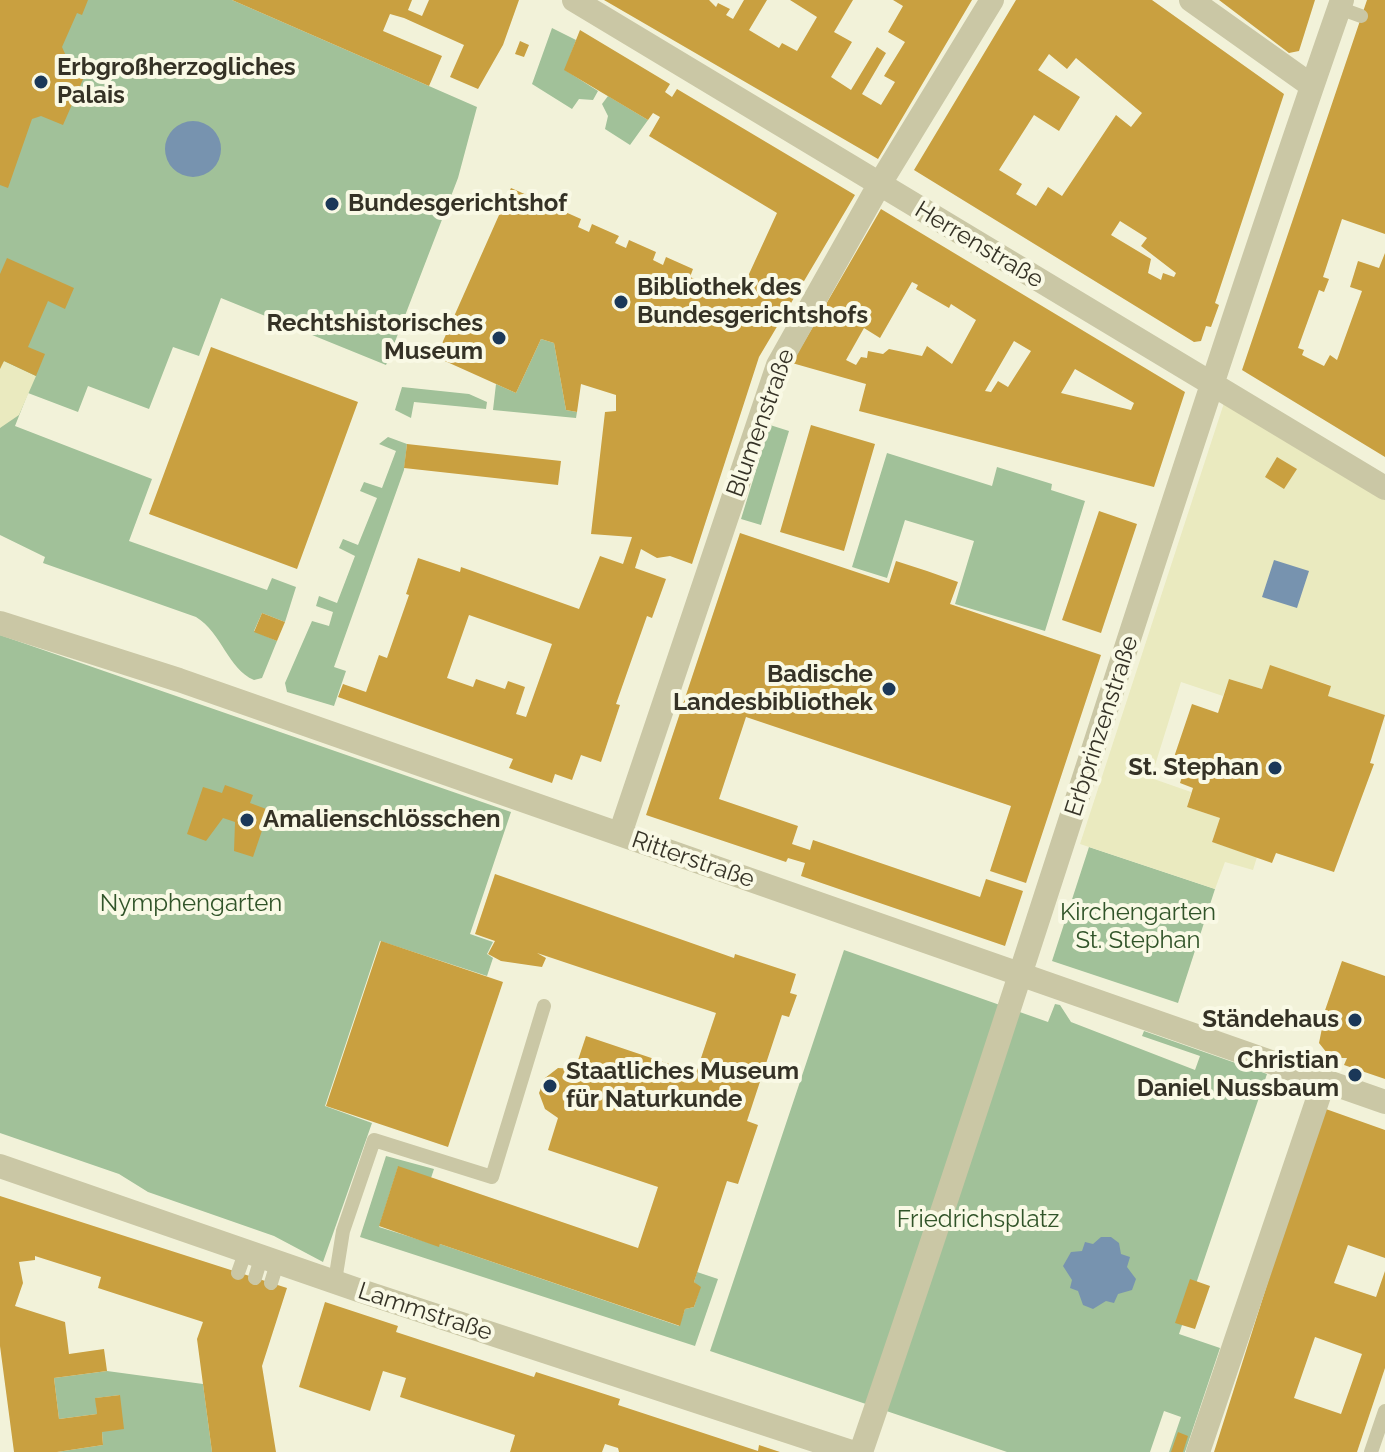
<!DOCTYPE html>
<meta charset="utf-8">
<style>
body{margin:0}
canvas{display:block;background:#f2f2d9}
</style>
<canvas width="1385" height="1452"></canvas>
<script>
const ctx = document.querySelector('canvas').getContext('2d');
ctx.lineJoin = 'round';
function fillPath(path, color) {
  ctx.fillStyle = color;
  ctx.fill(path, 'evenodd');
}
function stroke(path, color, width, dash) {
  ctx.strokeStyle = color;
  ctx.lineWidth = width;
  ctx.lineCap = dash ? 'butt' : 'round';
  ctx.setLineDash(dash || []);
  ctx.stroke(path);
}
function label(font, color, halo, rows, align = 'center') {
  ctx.font = font + ' Raleway,sans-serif';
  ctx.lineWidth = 8;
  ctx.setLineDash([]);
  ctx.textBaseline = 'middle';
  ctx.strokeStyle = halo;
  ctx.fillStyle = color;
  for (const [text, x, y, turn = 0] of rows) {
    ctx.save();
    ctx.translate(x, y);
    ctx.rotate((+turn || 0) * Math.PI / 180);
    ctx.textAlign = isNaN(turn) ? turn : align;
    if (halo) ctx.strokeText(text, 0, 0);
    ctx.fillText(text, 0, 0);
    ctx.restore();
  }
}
fillPath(new Path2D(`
 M0 0H232L477 107 458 178 386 365 221 298 199 356 173 347 149 409 88 386 78 412 28 393 15 426 152 479 129 541 267 590 272 578 296 587 285 622 262 613 254 631 277 641 262 678 254 680C228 669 222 633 196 617L43 563 45 557 0 535Z
 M552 28 576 40 565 70 598 91 593 100 579 99 572 109 532 84Z
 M608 96 648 120 630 145 605 129 608 116 602 104Z
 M541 339 554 343 566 410 577 412 576 418 493 410 496 384 516 393Z
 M402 387 469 394 487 402 486 409 414 402 411 418 395 410Z
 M770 425 789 431 761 525 741 519Z
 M388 437 407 444 404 470 334 667 346 671 334 706 287 692 285 683 312 621 329 626 333 612 316 606 319 596 337 603 355 556 339 548 343 539 358 545 377 498 360 491 364 482 382 488 396 451 379 444Z
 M887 453 992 486 997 467 1052 484 1051 490 1085 501 1045 631 955 604 974 541 905 520 887 578 852 567Z
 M0 635 511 812 470 934 493 942 487 954 493 958 487 976 380 941 325 1106 372 1123 323 1262 274 1236 148 1192 119 1174 0 1133Z
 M1089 847 1215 889 1178 1003 1052 961Z
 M844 950 1048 1022 1055 1004 1060 1005 1071 1022 1195 1070 1200 1056 1142 1036 1144 1031 1267 1074 1179 1334 1220 1348 1185 1452H1169L1181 1417 1164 1411 1150 1452H1007L710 1351Z
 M386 1156 434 1169 431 1178 398 1167 379 1227 439 1246 440 1244 679 1326 685 1309 694 1307 700 1288 694 1282 697 1272 718 1279 695 1346 360 1237Z
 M107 1371 203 1384 212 1452H57L103 1445 102 1432 120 1395 96 1398 97 1414 59 1419 54 1378Z`), '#a1c199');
fillPath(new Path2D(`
 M4 361 36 376 19 415 0 428V366Z
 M1224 403 1385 498V715L1328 696 1330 685 1270 666 1262 689 1229 679 1223 696 1181 682 1151 778 1191 792 1187 807 1220 818 1212 842 1257 857 1253 870 1225 862 1215 889 1080 844Z`), '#eaeabf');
fillPath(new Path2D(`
 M165 149a28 28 0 1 1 56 0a28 28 0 1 1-56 0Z
 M1274 560 1309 571 1297 608 1262 597Z
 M1101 1237H1111L1119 1243 1121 1254 1130 1257 1127 1267 1136 1279 1132 1290 1118 1294 1114 1303 1106 1301 1093 1309 1083 1305 1078 1291 1070 1288 1072 1280 1063 1266 1071 1252 1082 1251 1085 1242 1093 1244Z`), '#7793af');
fillPath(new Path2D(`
 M0 0H88L82 15 77 13 62 47 67 58 88 68 63 125 41 116 32 119 8 188 0 185Z
 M232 0H412L408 10 422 16 429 0H519L503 45 478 89 450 77 464 45 404 18 390 14 383 31 442 56 429 86Z
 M604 0H709L716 7 718 3 730 9 726 15 733 19 744 0H767L749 30 779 48 782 43 797 51 817 17 790 0H853L834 32 852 42 831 77 851 90 877 47 886 53 862 94 881 105 895 82 884 76 905 42 888 32 903 6 893 0H972L878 159Z
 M1016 0H1152L1284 94 1215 303 1219 305 1211 327 1206 326 1201 341 1194 342 914 170ZM1049 54 1067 69 1076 58 1142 113 1131 127 1116 115 1062 196 1048 187 1036 206 1016 194 1022 184 999 170 1034 115 1059 131 1080 97 1038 70ZM1120 221 1147 238 1141 246 1176 273 1174 277 1163 273 1161 280 1148 273 1151 259 1111 235Z
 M1219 0H1315L1299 51 1289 53Z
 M1367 0H1385V234L1342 219 1323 277 1329 279 1324 292 1319 290 1298 348 1304 350 1302 355 1324 366 1330 355 1337 360 1362 291 1350 287 1358 261 1379 268 1385 253V457L1242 370Z
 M580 30 670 84 665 92 672 97 677 89 855 195 759 357 692 564 670 556 657 558 641 549 635 568 666 579 652 618 647 616 616 704 620 705 601 762 581 755 572 780 555 774 552 783 509 768 513 759 338 697 343 684 366 692 379 655 387 658 409 595 406 594 418 558 460 572 461 567 579 609 600 556 623 564 632 537 591 534 605 412 616 411V395L581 384 577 412 566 410 554 343 541 339 516 393 436 357 511 188 581 219 578 227 589 232 592 224 619 236 615 243 626 248 629 240 656 252 653 260 663 265 666 257 693 269 690 277 700 281 704 274 730 285 727 293 738 298 777 213 649 136 660 117 653 113 648 120 564 70ZM469 615 552 644 526 717 516 714 525 687 508 681 505 689 476 679 473 687 447 678Z
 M520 41 529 45 524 57 515 54Z
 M881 209 1185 392 1154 487 859 411 866 384 792 363ZM912 282 918 285 916 289 949 308 951 304 976 320 952 364 927 346 922 356 889 349 883 354 868 351 867 358 861 357 856 365 846 360 864 328 880 338ZM1014 341 1031 351 1008 387 998 381 991 392 985 391ZM1075 369 1134 403 1131 410 1061 393Z
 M7 258 74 288 65 309 48 301 28 347 45 354 36 376 4 361 0 369V274Z
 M211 347 358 402 297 569 149 514Z
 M811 425 875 444 844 551 780 532Z
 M407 444 561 461 558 485 404 468Z
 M1277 457 1297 469 1284 489 1265 477Z
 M1099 511 1137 524 1101 633 1062 620Z
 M740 533 889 583 896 561 927 571 958 582 950 604 1101 655 1026 883 990 871 1011 806 746 717 719 799 798 826 792 844 810 850 813 840 980 897 986 879 1023 891 1005 946 801 876 805 863 788 858 786 862 646 815Z
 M262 613 285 622 277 641 254 632Z
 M1270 665 1331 686 1328 696 1385 715 1370 763 1374 764 1334 872 1276 853 1272 863 1212 842 1220 818 1187 807 1193 788 1180 783 1184 770 1171 766 1192 704 1218 713 1229 679 1262 689Z
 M225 785 253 795 250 803 269 810 253 857 234 851 235 822 223 818 206 841 187 834 203 787 222 793Z
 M495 874 734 958 735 954 796 974 790 993 797 995 789 1017 782 1015 747 1121 758 1125 738 1184 727 1181 694 1282 701 1287 694 1307 685 1309 680 1326 440 1244 439 1247 379 1226 398 1166 638 1248 658 1187 548 1150 558 1118 545 1109 539 1093 545 1078 558 1068 575 1069 586 1036 696 1073 716 1013 537 953 546 958 542 967 501 961 488 954 495 941 475 934Z
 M381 941 503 982 448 1147 326 1106Z
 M1342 961 1385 976V1079L1344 1065 1347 1058H1331L1319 1043 1322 1028 1330 1021 1322 1019Z
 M1323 1108 1385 1130V1258L1348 1245 1334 1283 1376 1297 1385 1271V1368L1357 1452H1214ZM1315 1337 1362 1354 1341 1414 1294 1398Z
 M0 1196 287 1288 262 1366 276 1452H212L197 1339 203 1322 98 1288 101 1277 35 1256V1260L19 1262 23 1283 15 1306 65 1322 69 1354 104 1349 107 1371 54 1378 59 1419 97 1414 95 1398 120 1395 124 1429 102 1432 103 1445 57 1452H14L0 1346Z
 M1190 1279 1210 1286 1195 1329 1175 1323Z
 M325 1302 398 1326 396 1332 534 1377 536 1372 620 1399 618 1405 758 1451 759 1445 780 1452H619L618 1448 605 1444 602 1452H510L515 1435 400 1397 406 1378 383 1371 370 1411 299 1387Z
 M1178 1432 1188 1436 1183 1452H1171Z`), '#c9a040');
stroke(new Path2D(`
 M1339 8 1361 16
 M238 1273 246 1250
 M255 1278 262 1255
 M335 1281 343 1231 374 1140 492 1177 544 1006
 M271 1283 278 1260
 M1371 1452 1385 1411`), '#cac7a5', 14);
stroke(new Path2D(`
 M574 0 1385 488
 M1191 0 1312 86
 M0 623 179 680 1385 1102
 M620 834 778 365 879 185 992 0
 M0 1166 358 1290 851 1452
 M861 1452C1027 970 1174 482 1342 0
 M1198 1452 1324 1081`), '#cac7a5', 24);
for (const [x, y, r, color] of [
 [41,82,8,"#1b3858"],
 [332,204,8,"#1b3858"],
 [621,302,8,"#1b3858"],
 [499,338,8,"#1b3858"],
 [889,689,8,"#1b3858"],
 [1275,768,8,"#1b3858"],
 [247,820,8,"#1b3858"],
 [1355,1020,8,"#1b3858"],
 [1355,1075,8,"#1b3858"],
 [550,1086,8,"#1b3858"]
]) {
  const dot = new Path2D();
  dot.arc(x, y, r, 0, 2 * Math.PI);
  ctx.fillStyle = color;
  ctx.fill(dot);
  stroke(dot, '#f9f9e5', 3);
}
label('bold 24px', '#353226', '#f9f9e5', [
 ["Erbgroßherzogliches",57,68],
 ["Palais",57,96],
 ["Bundesgerichtshof",348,204],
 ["Bibliothek des",637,288],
 ["Bundesgerichtshofs",637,316],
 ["Rechtshistorisches",483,324,"right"],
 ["Museum",483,352,"right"],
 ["Badische",873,675,"right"],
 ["Landesbibliothek",873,703,"right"],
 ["St. Stephan",1259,768,"right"],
 ["Amalienschlösschen",263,820],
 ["Ständehaus",1339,1020,"right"],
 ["Christian",1339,1061,"right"],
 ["Daniel Nussbaum",1339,1089,"right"],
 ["Staatliches Museum",566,1072],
 ["für Naturkunde",566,1100]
], 'left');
label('24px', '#353226', '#f9f9e5', [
 ["Herrenstraße",979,245,31],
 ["Blumenstraße",761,423,-70],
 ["Erbprinzenstraße",1102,726,-72],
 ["Ritterstraße",693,860,19],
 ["Lammstraße",425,1312,18]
]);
label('24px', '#315429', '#f9f9e5', [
 ["Nymphengarten",191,904],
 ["Kirchengarten",1138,913],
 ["St. Stephan",1138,941],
 ["Friedrichsplatz",978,1220]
]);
</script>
